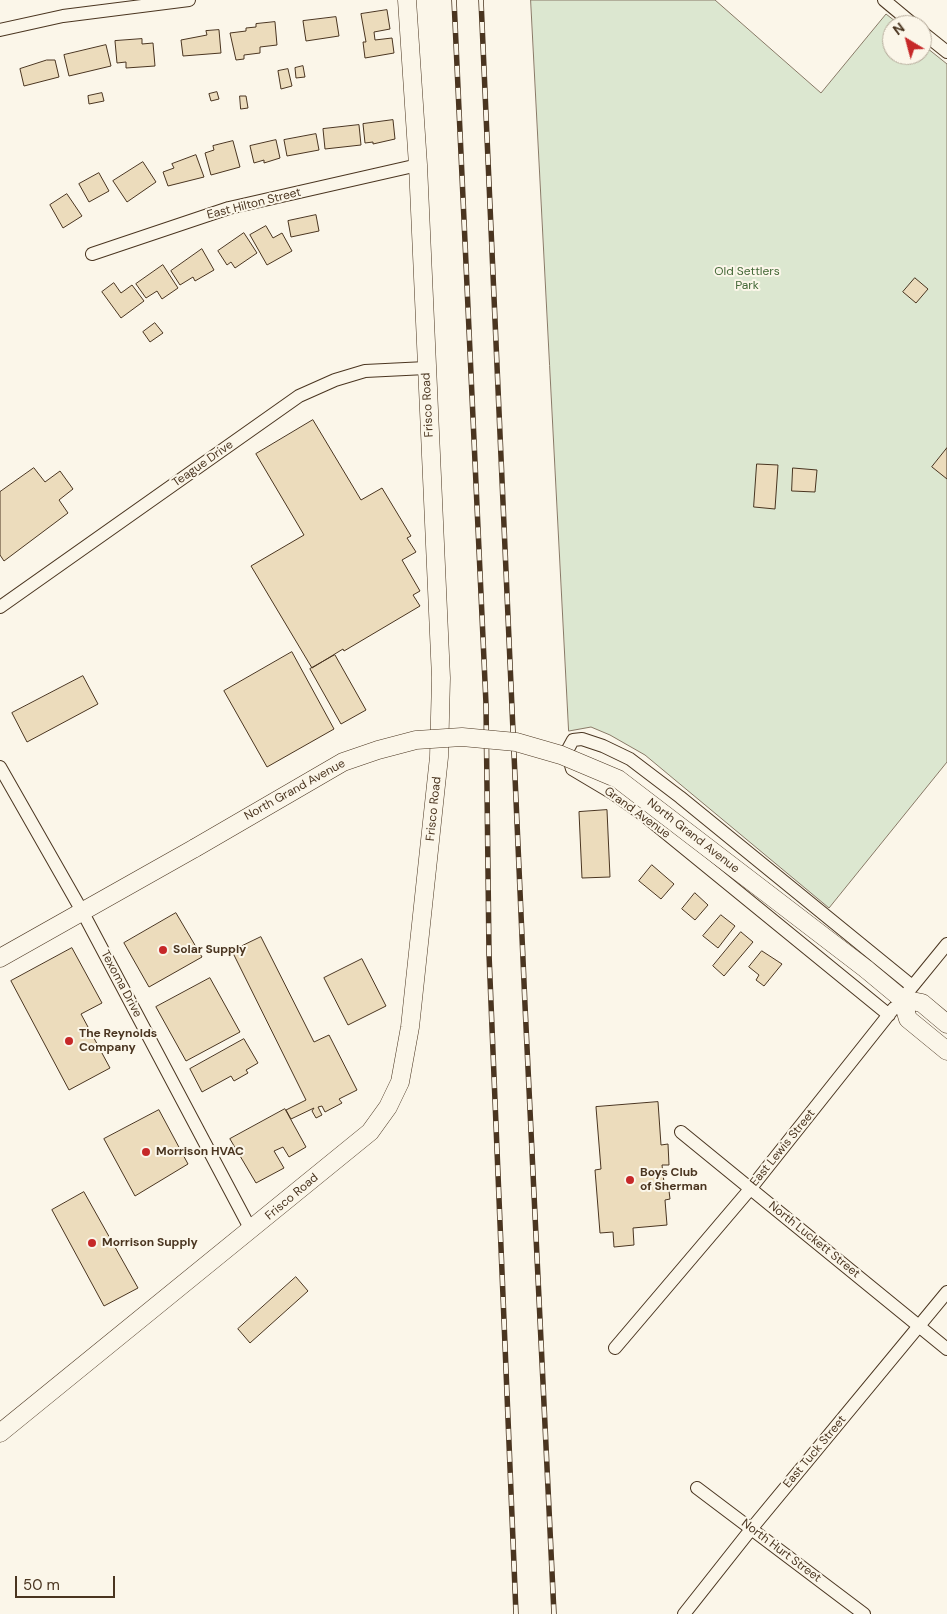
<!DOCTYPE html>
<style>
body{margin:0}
#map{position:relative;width:947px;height:1614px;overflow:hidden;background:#fbf6e9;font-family:"DM Sans",sans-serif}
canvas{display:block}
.north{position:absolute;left:882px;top:15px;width:50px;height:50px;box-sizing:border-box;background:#fbf6e9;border:1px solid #b4a999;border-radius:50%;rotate:323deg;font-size:14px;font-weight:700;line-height:20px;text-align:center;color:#4a3520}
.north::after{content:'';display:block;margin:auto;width:18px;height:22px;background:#c62828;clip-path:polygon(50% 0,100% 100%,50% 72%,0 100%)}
.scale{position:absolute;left:15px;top:1576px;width:100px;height:22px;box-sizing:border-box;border:2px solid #4a3520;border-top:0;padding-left:6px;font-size:15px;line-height:18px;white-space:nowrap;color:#4a3520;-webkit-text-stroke:4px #fbf6e9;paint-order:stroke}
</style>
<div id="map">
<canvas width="947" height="1614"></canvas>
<div class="north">N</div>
<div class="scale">50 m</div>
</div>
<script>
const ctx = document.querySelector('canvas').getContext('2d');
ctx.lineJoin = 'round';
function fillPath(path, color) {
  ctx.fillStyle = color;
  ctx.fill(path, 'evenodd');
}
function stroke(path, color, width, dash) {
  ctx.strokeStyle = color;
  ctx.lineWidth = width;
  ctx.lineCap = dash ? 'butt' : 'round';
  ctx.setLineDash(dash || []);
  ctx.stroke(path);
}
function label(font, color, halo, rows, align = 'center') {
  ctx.font = font + ' "DM Sans",sans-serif';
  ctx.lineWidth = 4;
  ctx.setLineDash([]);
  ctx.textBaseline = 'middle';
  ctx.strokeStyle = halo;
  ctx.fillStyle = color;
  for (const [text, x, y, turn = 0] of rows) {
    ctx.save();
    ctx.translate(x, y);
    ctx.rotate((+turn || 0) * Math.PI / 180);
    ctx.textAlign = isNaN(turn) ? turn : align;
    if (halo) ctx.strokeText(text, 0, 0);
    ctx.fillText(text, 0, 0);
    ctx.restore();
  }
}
const green = new Path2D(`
 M531 0H715L821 93 886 14 900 25H892V55H922V44L947 64V762L829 908 645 755 610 735 591 727 569 731Z`);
fillPath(green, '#dce7d0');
stroke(green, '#887966', 1);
const building = new Path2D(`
 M387 10 390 29 374 32 375 40 392 38 394 53 365 58 363 42H366L361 14Z
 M336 17 339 36 306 41 303 21Z
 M275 22 277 45 260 47V53L244 55V59L236 60 230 33 246 31V28L256 27V24Z
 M219 30 221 53 183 56 181 40 207 35 206 31Z
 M142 39V44L153 43 155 66 126 68V62L117 63 115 41Z
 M106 45 111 66 69 76 64 55Z
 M47 60H55L59 77 24 86 20 69Z
 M303 66 305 77 296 78 295 68Z
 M288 69 292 86 281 89 278 71Z
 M217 92 219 99 211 101 209 94Z
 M102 93 104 101 89 104 88 96Z
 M240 96H246L248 108 241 109Z
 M393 120 395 139 373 144V142L365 143 363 124Z
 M359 125 361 145 325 149 323 129Z
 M316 134 319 150 287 156 284 140Z
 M276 140 280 158 264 163V160L254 163 250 146Z
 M233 141 240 167 211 175 205 153 214 150 213 146Z
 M196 155 204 177 168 186 163 172 174 168 172 164Z
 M143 162 156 182 127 202 113 181Z
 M99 173 109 191 89 202 79 184Z
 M67 194 82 216 63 228 50 205Z
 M316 215 319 231 291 237 288 221Z
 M266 226 273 238 282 233 292 251 267 265 250 235Z
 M244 233 257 253 235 268 231 262 227 265 218 251Z
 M202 249 214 270 195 281 193 277 180 285 171 271Z
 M163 265 178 288 162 299 157 291 146 298 136 284Z
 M915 278 928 289 916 303 903 292Z
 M114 283 121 293 132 285 144 301 121 318 102 292Z
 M155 323 163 333 150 342 143 332Z
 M313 420 361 500 382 488 411 536 407 538 416 552 402 560 420 591 413 595 420 606 344 651 343 649 312 668 251 566 304 535 256 454Z
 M947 448V479L932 467Z
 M757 464 778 465 775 509 754 507Z
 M34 468 45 482 60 471 73 489 59 500 68 513 4 561 0 555V492Z
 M793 468 817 470 815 492 792 491Z
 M292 652 334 729 267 767 224 691Z
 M335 655 366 710 341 724 310 669Z
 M83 676 98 704 27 742 12 713Z
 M607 810 610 877 582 878 579 812Z
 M652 865 674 884 661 899 639 881Z
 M695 893 708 905 695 920 682 909Z
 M176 913 202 957 149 987 124 943Z
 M721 915 735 926 718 948 703 936Z
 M741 932 753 942 724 976 713 966Z
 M261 937 314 1042 329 1035 357 1090 339 1099 342 1103 325 1112 322 1106 318 1107 322 1115 316 1118 312 1111 314 1108 291 1119 286 1110 306 1100 232 951Z
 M72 948 102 1003 81 1014 110 1068 69 1090 11 981Z
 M762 951 782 964 764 986 756 980 759 975 749 967Z
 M362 959 386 1006 348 1025 324 978Z
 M210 978 240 1032 186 1061 156 1007Z
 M244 1039 258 1063 246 1070 248 1073 234 1081 231 1076 202 1092 190 1069Z
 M658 1102 661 1145 668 1144 669 1165H662L665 1191H669L670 1199 665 1200 667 1225 633 1228 634 1245 614 1247 613 1232 600 1233 595 1170 601 1169 596 1107Z
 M285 1109 306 1147 289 1157 283 1147 274 1151 284 1168 256 1183 230 1139Z
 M159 1110 188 1164 135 1196 104 1139Z
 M84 1192 138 1288 104 1306 52 1210Z
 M296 1277 308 1291 250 1343 238 1329Z`);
fillPath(building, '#ecdcbc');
stroke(building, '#4a3520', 1);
const street = new Path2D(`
 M884 0 914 25
 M0 30 63 16 189 0
 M922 32 947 52
 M92 254 229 208 418 165
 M0 607 299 396 335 380 365 371 426 368
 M0 767 82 911 251 1230
 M907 993 947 944
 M889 1015 645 816 614 794 572 769 567 751 573 740 582 739 603 746 630 759 680 797 912 986
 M681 1132 947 1349
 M615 1348 751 1188 894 1008
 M697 1488 864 1614
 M684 1614 752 1528 947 1292`);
const secondary = new Path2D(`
 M0 958 195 848
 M866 969 902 999 922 1003 947 1024
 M902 999 908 1019 947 1051
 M0 1433 370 1132 388 1107 400 1082 410 1027 439 757 441 678 418 165 407 0`);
stroke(street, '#4a3520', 14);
stroke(secondary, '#4a3520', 19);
stroke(street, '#fbf6e9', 12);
stroke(secondary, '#fbf6e9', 18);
const rail = new Path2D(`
 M454 0 486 704 489 954 516 1614
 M481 0 525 1005 554 1614`);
stroke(rail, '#4a3520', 5.5);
stroke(rail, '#fbf6e9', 4, [11]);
const secondaryBridge = new Path2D(`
 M195 848 343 762 378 750 416 740 462 737 516 742 561 755 618 779 866 969`);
stroke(secondaryBridge, '#4a3520', 19, []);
stroke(secondaryBridge, '#fbf6e9', 18);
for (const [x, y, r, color] of [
 [163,950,5,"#c62828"],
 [69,1041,5,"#c62828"],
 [146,1152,5,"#c62828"],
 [630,1180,5,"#c62828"],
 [92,1243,5,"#c62828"]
]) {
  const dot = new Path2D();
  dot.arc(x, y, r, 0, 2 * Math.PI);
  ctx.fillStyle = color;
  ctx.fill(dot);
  stroke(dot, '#fbf6e9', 2);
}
label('12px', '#4a3520', '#fbf6e9', [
 ["East Hilton Street",254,204,-14],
 ["Frisco Road",428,405,-93],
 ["Teague Drive",203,464,-35],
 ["North Grand Avenue",295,790,-29],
 ["Frisco Road",434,809,-84],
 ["Grand Avenue",637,813,36],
 ["North Grand Avenue",693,836,38],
 ["Texoma Drive",121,984,62],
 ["East Lewis Street",783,1148,-51],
 ["Frisco Road",292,1197,-40],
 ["North Luckett Street",814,1240,39],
 ["East Tuck Street",815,1452,-50],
 ["North Hurt Street",781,1551,37]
]);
label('12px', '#436837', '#fbf6e9', [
 ["Old Settlers",747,272],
 ["Park",747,286]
]);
label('bold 12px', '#4a3520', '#fbf6e9', [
 ["Solar Supply",173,950],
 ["The Reynolds",79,1034],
 ["Company",79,1048],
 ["Morrison HVAC",156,1152],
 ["Boys Club",640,1173],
 ["of Sherman",640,1187],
 ["Morrison Supply",102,1243]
], 'left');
</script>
